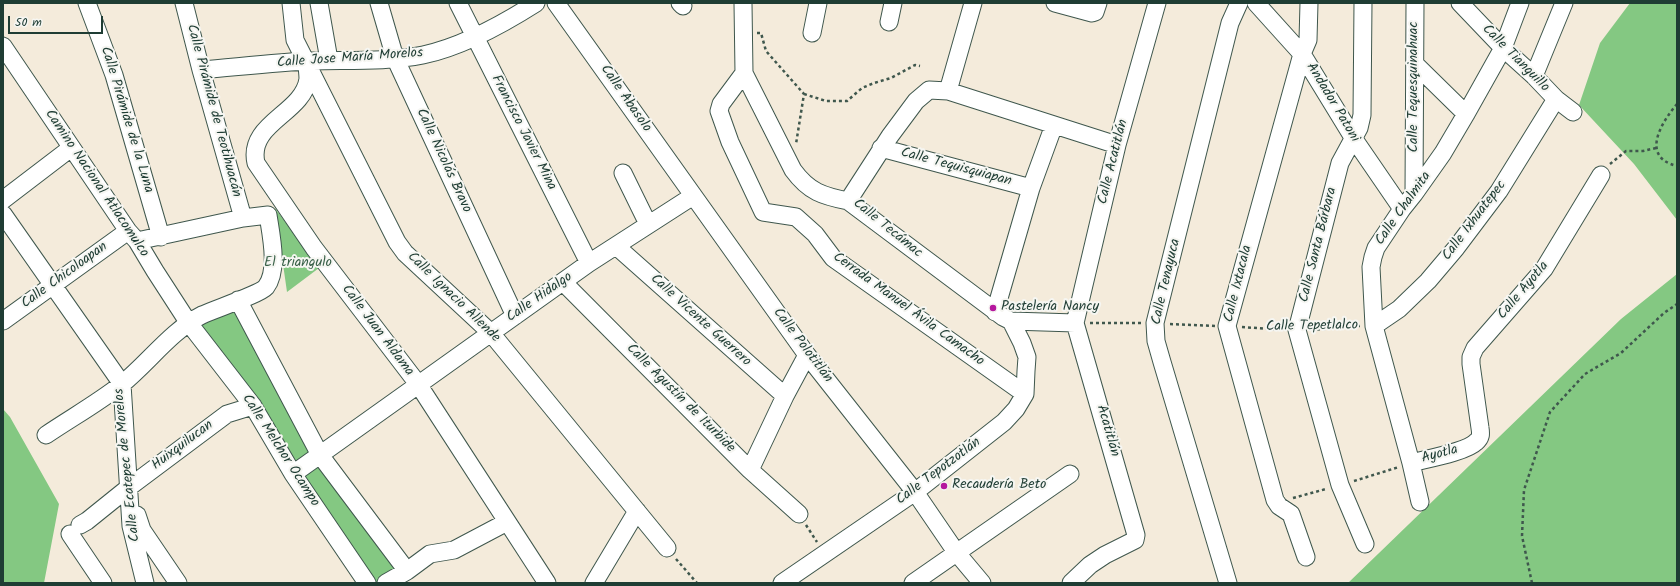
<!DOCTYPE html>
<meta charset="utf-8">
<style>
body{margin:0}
#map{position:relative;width:1680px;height:586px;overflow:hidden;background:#f4ebdb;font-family:Kalam,sans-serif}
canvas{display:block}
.frame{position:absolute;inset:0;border:4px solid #1f3d34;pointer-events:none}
.scale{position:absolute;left:8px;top:16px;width:95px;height:18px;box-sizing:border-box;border:2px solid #1f3d34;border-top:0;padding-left:5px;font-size:12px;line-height:14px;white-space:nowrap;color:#1f3d34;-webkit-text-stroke:3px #f6f6f2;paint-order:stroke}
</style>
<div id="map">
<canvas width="1680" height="586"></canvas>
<div class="frame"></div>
<div class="scale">50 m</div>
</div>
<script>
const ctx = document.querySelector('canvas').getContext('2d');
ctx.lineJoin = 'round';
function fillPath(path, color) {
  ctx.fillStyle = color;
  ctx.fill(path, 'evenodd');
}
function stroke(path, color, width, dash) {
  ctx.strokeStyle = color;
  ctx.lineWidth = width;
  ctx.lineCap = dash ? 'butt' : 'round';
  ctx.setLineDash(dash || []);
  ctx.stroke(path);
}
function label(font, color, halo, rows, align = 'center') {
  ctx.font = font + ' Kalam,sans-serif';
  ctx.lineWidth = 4;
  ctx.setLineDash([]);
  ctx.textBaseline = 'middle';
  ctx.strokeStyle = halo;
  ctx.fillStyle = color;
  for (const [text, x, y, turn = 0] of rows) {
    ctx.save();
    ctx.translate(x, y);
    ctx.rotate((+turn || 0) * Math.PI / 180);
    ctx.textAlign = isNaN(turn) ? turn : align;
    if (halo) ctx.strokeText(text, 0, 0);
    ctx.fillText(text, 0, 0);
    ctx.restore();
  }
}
fillPath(new Path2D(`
 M1630 3H1677V220L1634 164 1579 105 1600 43Z
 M275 208 319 268 287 292Z
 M1677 274V583H1348L1621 319Z
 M238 300 283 382 407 571 386 583H367L188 322Z
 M3 409 10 417 59 504 44 583H3Z`), '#84c882');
const minor = new Path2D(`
 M87 3 114 75 161 237
 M184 3 201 70 243 218
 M291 3 295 40 397 242 405 253 491 333 667 548
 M319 3 329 60
 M379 3 395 58 515 316
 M458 3 589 263
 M556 3 807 355 915 492 956 552 982 583
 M680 3 683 6
 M743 3 744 73 721 104 719 111 730 142 763 212 796 217 815 234 833 258 1025 394
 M1055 3 1092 13 1095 12 1098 3
 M1256 3 1302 54 1354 139 1402 209
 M1363 3 1362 115 1359 128 1340 163 1297 330 1340 485 1365 544
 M1460 3 1503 48 1534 76 1556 99 1573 112
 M889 22 893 3
 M812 33 818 3
 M3 46 128 231 137 241 155 271 188 322 253 406 293 474 367 583
 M307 63C307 68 308 74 308 79 303 114 247 123 256 163L314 248 418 384 547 583
 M1415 64 1466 114
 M201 70C238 67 276 62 313 61 349 60 388 62 423 55 461 47 503 24 536 3
 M744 73 793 170C809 192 823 196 848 201L1003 317 1011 321 1075 323
 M1534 76 1564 3
 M948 91 973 3
 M881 148 1031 188
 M623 173 648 224
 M1414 194 1415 3
 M3 200 71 148
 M848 201 890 136 916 101 929 90 948 91 1117 145
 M3 214 122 384 131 526 145 583
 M616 246 785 396
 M563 282 750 470 799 514
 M238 300 320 455 407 571
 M995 312 1031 188 1054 125
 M3 321 128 231
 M1374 326 1399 309 1428 281 1456 248 1499 191 1556 99
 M46 435C71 418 98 403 122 384 149 362 171 331 202 315 215 309 260 294 266 287 279 270 271 235 268 215L243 218 137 241
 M1411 463C1426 459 1466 452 1476 442 1481 438 1481 434 1480 428L1471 364V357L1475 348 1544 269 1601 175
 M750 470 785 396 807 355
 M293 474 589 263 693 196
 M1420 502 1411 463 1374 326 1371 267 1373 257 1376 248 1402 209 1414 194 1443 153 1466 114 1503 48 1520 3
 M137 515 142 530 178 583
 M80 525 87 521 128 488 227 414 253 406
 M70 534 103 583
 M1306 557 1291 514 1279 506 1275 500 1227 326 1302 54 1308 40 1309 3
 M386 583 407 571 430 554 454 550 507 522
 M594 583 637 511
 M782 583 915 492 1004 422 1016 409 1025 394 1026 371 1027 357 1022 343 1011 321
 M913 583 1070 474
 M1071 583 1090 565 1105 555 1135 540 1136 535 1075 323 1117 145 1157 3
 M1228 583 1162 362 1156 341 1155 323 1230 23 1239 3`);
stroke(minor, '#3f574d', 19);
stroke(new Path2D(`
 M757 33H761L766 51 804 94 796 144
 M804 94 826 101H847L862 88 874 83 891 78 915 65 920 66
 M1677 104C1661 123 1640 157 1677 166
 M1610 164 1626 151H1643L1656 148
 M1090 323H1141
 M1170 324 1215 326
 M1242 327 1284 330
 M1311 330 1360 326
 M1354 481 1399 467
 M1293 498 1326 489
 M806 525 817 542
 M676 559 697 583
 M1532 583 1522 536 1524 490 1550 412 1585 374 1621 353 1664 313 1677 304`), '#3f574d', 2.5, [3, 3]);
stroke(minor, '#fff', 17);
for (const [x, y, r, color] of [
 [993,308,4,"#b5179e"],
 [944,486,4,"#b5179e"]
]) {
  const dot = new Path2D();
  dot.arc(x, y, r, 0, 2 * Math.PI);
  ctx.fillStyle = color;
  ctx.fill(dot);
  stroke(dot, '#f6f6f2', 1.5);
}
label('14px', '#1f3d34', '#f6f6f2', [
 ["Calle Jose María Morelos",350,59,-4],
 ["Calle Tianguillo",1515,59,45],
 ["Calle Tequesquinahuac",1415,87,-90],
 ["Calle Abasolo",625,99,55],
 ["Andador Patoni",1332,103,59],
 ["Calle Pirámide de Teotihuacán",213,111,75],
 ["Calle Pirámide de la Luna",126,120,73],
 ["Francisco Javier Mina",523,133,63],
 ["Calle Nicolás Bravo",443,161,65],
 ["Calle Acatitlán",1114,162,-76],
 ["Calle Tequisquiapan",956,168,15],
 ["Camino Nacional Atlacomulco",96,184,56],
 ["Calle Chalmita",1404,209,-55],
 ["Calle Ixhuatepec",1475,221,-53],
 ["Calle Tecámac",887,229,39],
 ["Calle Santa Bárbara",1319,245,-76],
 ["Calle Chicoloapan",65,276,-36],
 ["Calle Tenayuca",1167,282,-77],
 ["Calle Ixtacala",1239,284,-76],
 ["Calle Ayotla",1524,291,-50],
 ["Calle Ignacio Allende",453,298,44],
 ["Calle Hidalgo",540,298,-35],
 ["Cerrada Manuel Ávila Camacho",908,310,36],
 ["Calle Vicente Guerrero",700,321,42],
 ["Calle Tepetlalco",1312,327,-1],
 ["Calle Juan Aldama",377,331,53],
 ["Calle Polotitlán",802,346,53],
 ["Calle Agustín de Iturbide",680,399,45],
 ["Acatitlán",1107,431,74],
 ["Huixquilucan",183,446,-37],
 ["Calle Melchor Ocampo",280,451,57],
 ["Ayotla",1440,455,-15],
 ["Calle Ecatepec de Morelos",128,465,-96],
 ["Calle Tepotzotlán",939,472,-37]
]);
label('14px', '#386048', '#f6f6f2', [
 ["El triangulo",298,264]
]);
label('14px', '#1f3d34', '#f6f6f2', [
 ["Pastelería Nancy",1001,308],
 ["Recaudería Beto",952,486]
], 'left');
</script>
